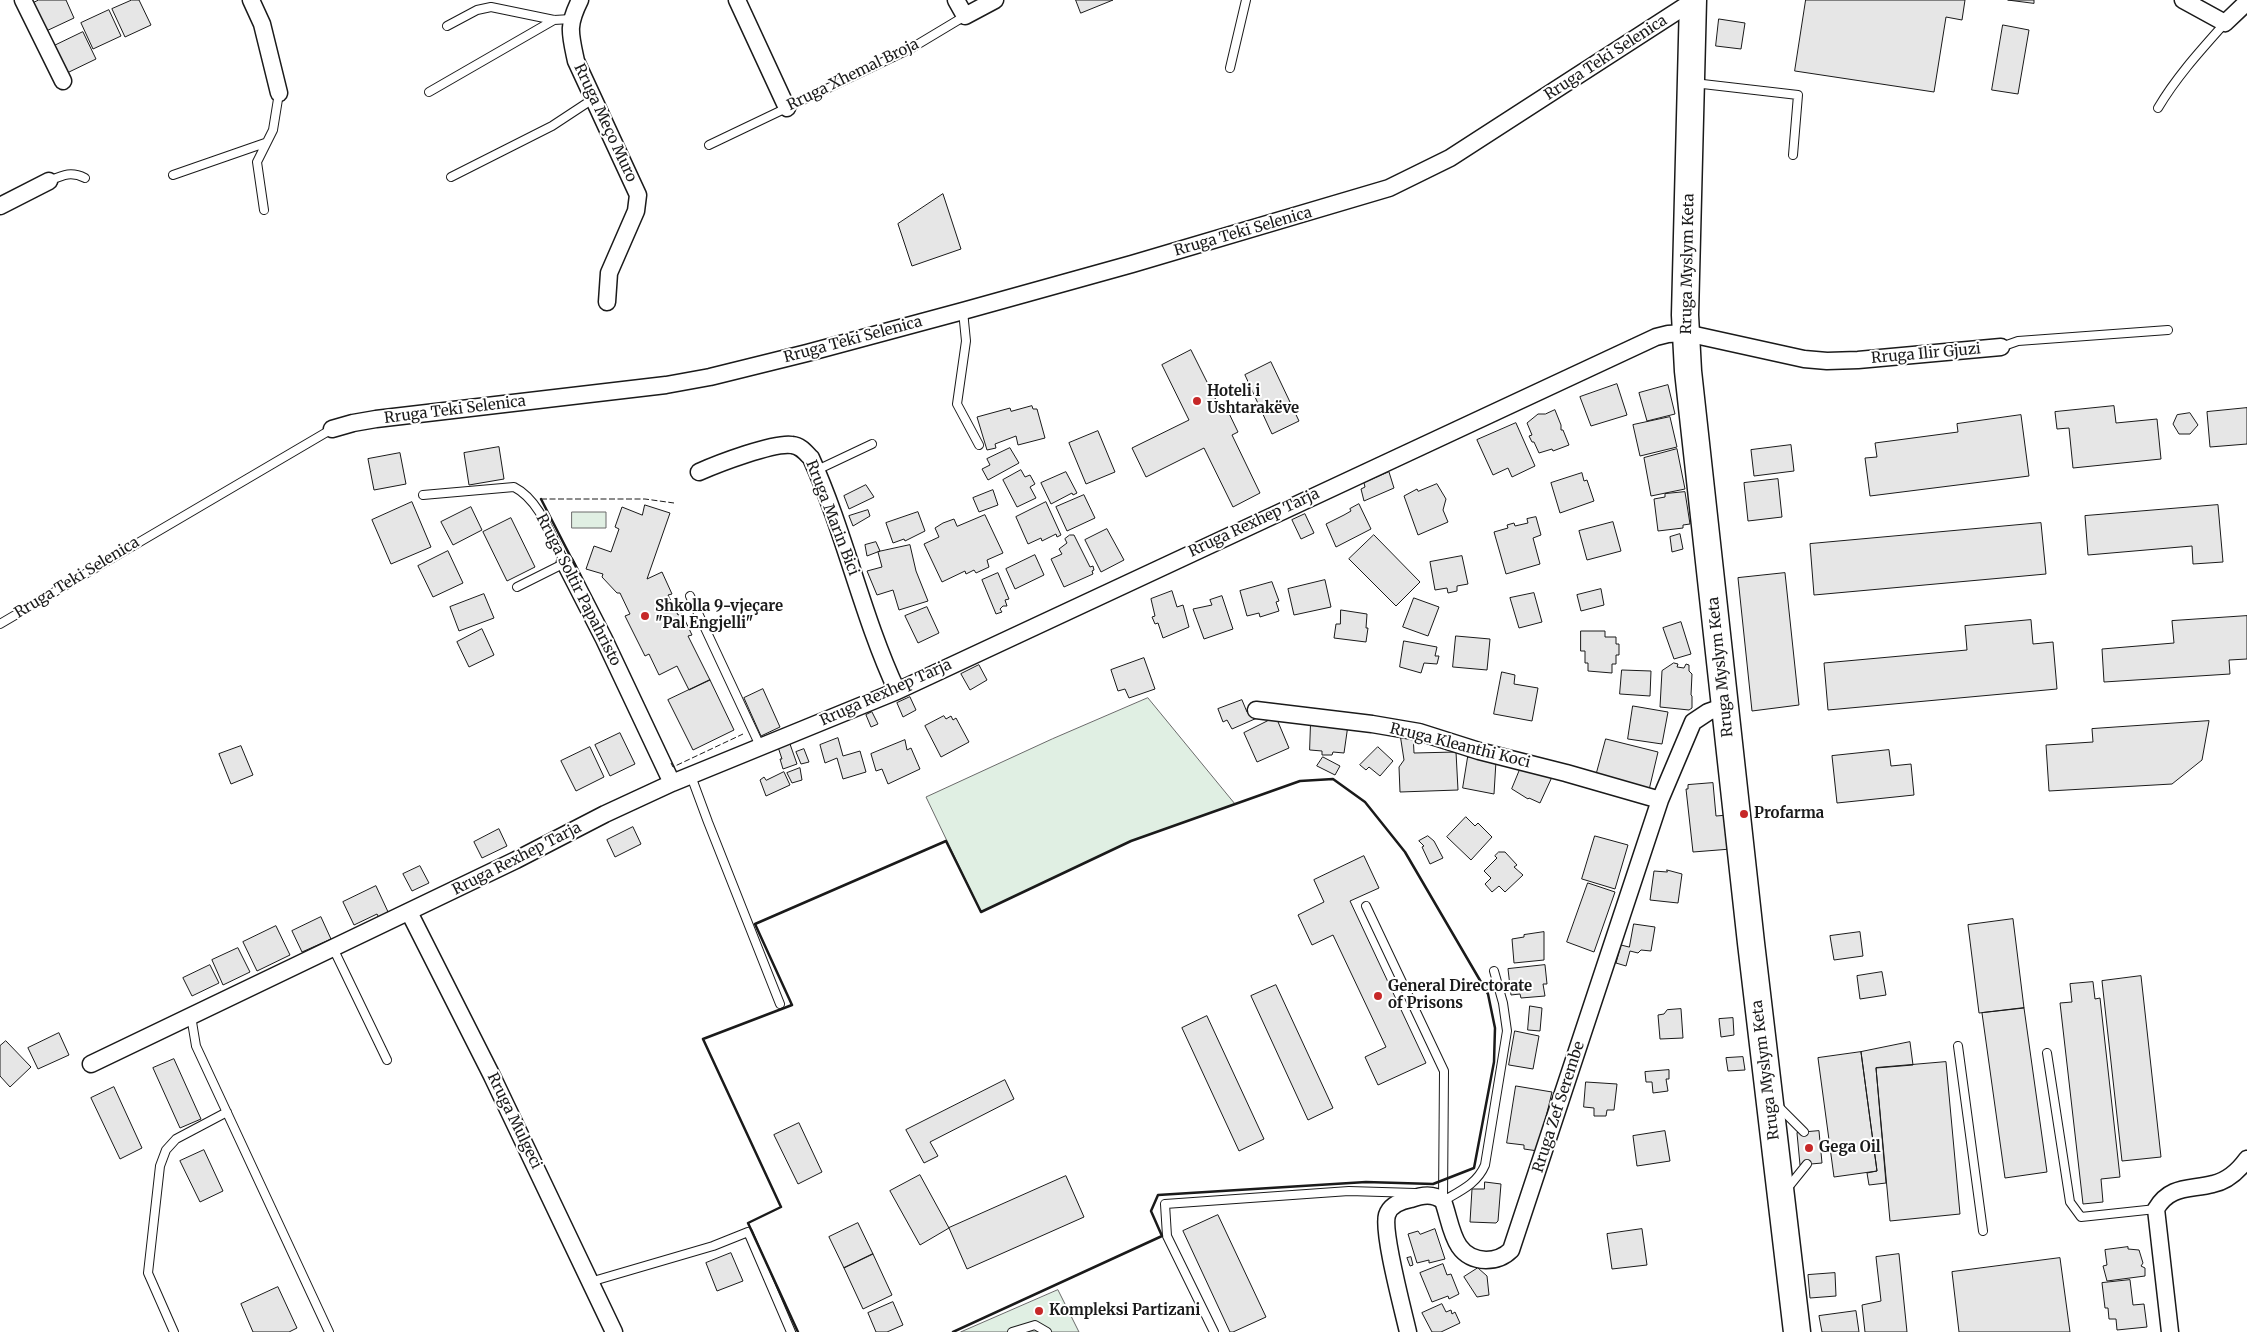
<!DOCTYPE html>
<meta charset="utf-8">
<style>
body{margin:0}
canvas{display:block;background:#fff}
</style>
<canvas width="2247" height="1332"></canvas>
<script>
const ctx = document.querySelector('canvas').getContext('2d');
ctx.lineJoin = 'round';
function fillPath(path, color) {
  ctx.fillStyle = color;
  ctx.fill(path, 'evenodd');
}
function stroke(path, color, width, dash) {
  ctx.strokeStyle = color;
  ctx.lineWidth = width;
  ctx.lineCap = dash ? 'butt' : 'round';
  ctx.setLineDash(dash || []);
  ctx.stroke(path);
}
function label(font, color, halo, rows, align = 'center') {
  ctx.font = font + ' Merriweather,serif';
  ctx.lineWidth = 4;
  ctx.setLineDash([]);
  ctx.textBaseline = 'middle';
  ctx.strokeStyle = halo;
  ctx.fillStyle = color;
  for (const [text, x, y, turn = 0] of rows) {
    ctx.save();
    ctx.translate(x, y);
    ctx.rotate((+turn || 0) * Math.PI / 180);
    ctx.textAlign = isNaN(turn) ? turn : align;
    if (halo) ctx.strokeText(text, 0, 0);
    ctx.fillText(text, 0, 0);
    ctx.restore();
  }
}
const green = new Path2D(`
 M572 512H606V528H572Z
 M1148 698 1235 804 1131 841 981 912 926 797 1052 739Z
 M1058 1290 1079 1332H961Z`);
fillPath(green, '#e0efe3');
stroke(green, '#6a6a6a', 1);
const building = new Path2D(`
 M39 0H66L74 18 42 33 29 5Z
 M132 0H139L151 25 125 37 112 9Z
 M1076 0H1113L1081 13Z
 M1806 0H1965L1962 20 1946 17 1934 92 1795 71Z
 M2008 0H2034V3Z
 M109 10 121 36 93 49 81 23Z
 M1719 19 1745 23 1741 49 1716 46Z
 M2003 25 2029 30 2018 94 1992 90Z
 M83 32 96 59 67 73 54 46Z
 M943 194 961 249 912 266 898 224Z
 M1191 350 1219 406 1224 403 1238 432 1232 435 1260 493 1233 507 1204 448 1146 477 1132 448 1189 420 1162 365Z
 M1271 362 1299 421 1272 434 1245 375Z
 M1617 384 1627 415 1591 426 1580 397Z
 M1668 385 1675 414 1647 421 1639 393Z
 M1032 406 1033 409H1037L1045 438 1018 445 1016 436 995 444 996 448 987 450 977 417 1010 408 1011 411Z
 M2114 406 2116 423 2157 419 2161 459 2073 468 2069 428 2057 429 2055 412Z
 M2247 408V444L2210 447 2207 412Z
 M1555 410 1561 425V430H1563L1569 445 1553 451 1552 449 1539 453 1534 442H1532L1529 436 1532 435 1527 423 1538 414H1545Z
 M2190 413 2198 425 2190 434H2179L2173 424 2177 415Z
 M2021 415 2029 476 1870 496 1865 458 1877 457 1875 443 1958 432 1957 424Z
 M1670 417 1677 447 1640 456 1633 425Z
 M1516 423 1535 466 1512 477 1508 468 1493 475 1477 440Z
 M1098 431 1115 472 1086 484 1069 443Z
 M1791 445 1794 471 1754 476 1751 450Z
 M499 447 504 479 469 485 464 453Z
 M1010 448 1019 463 988 480 982 469 990 465 987 459Z
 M1677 449 1685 489 1651 496 1644 458Z
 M400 453 406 484 374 490 368 459Z
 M1021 470 1025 477 1030 475 1035 484 1030 487 1036 498 1017 507 1003 480Z
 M1066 472 1077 493 1073 495 1072 493 1051 504 1041 483Z
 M1389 472 1394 488 1364 501 1361 489 1365 487 1364 483Z
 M1582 473 1584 481 1587 480 1594 501 1560 513 1551 483Z
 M1778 479 1782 517 1748 521 1744 483Z
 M1437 484 1446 499 1443 510 1448 522 1418 535 1404 496 1417 489 1418 491Z
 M866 485 874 497 849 509 844 496Z
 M993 490 998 505 979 512 973 498Z
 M1685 492 1690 524 1683 525V528L1658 531 1654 499 1665 497V494Z
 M1084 495 1095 518 1067 531 1056 507Z
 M412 502 431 547 391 564 372 520Z
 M1046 502 1061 535 1057 537 1056 534 1042 541 1041 538 1028 544 1016 517Z
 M1359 504 1371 529 1336 547 1326 524 1344 515 1351 511 1350 509Z
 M645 505 670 513 647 579 662 572 672 594 668 595 678 615 682 614 692 635 688 636 710 680 689 690 677 666 659 675 649 654 645 656 625 616 630 614 620 593H617L602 577 603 574 586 569 594 546 611 552 619 529 615 527 622 507 642 515Z
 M2218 505 2223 562 2193 564 2192 546 2088 555 2085 516Z
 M471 507 482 530 453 545 441 522Z
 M868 510 870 516 853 526 849 516Z
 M918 512 925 531 905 541 904 539 893 543 886 523Z
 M1305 514 1314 533 1301 539 1292 520Z
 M985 515 1003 553 987 560 989 567 976 573 974 570 966 574 965 571 942 582 924 544 939 537 935 528 943 523 954 519 957 526Z
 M1536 517 1541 535 1533 538 1540 564 1506 574 1494 532 1508 528 1507 525 1514 523 1515 526 1528 523 1527 519Z
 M511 518 535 567 507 581 483 532Z
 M1613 522 1621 551 1587 560 1579 531Z
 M2041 523 2046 574 1814 595 1810 544Z
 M1107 529 1124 560 1101 572 1085 540Z
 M1680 534 1683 549 1672 552 1670 537Z
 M1070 535H1074L1090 567 1093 566 1094 570 1092 571 1093 574 1064 587 1051 559 1062 554 1059 549 1067 543 1065 539Z
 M1374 535 1420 582 1396 606 1349 559Z
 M876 542 880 551 867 556 865 545Z
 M910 545 916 571 928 601 899 610 893 590 877 595 867 571 882 567 878 552Z
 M448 551 463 583 433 597 418 566Z
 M1035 555 1044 575 1015 589 1006 569Z
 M1462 556 1468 584 1457 586V591L1448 593 1447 588 1435 590 1430 562Z
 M998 573 1009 599 1005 600 1007 606H1003L1000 609 1002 612 996 614 982 580Z
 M1785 573 1799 705 1752 711 1738 578Z
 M1325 580 1331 607 1294 615 1288 589Z
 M1272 582 1279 601 1276 602 1279 611 1260 617 1259 613 1247 616 1240 591Z
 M1601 589 1604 605 1581 611 1577 595Z
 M1172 591 1177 607 1183 605 1189 627 1163 638 1158 623 1155 624 1152 617 1155 616 1151 599Z
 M1534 593 1542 622 1519 628 1510 598Z
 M484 594 494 618 459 631 450 607Z
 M1222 596 1233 629 1204 639 1193 609 1212 605 1210 600Z
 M1414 598 1439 607 1428 636 1403 627Z
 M927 607 939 633 918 643 905 616Z
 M1341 610 1367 614 1366 628H1368L1366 642 1334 638 1336 624H1340Z
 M2247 616V659L2229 660 2230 674 2104 682 2102 649 2174 643 2172 621Z
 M2031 620 2033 644 2053 642 2057 689 1828 710 1824 663 1967 650 1965 626Z
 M1681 622 1691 654 1674 659 1663 628Z
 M482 629 494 655 469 667 457 642Z
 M1581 631H1605V637H1616V644H1619V655H1616V664H1612V673L1588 671V663H1585V651H1581Z
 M1456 636 1490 639 1487 670 1453 667Z
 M1404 641 1437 647 1435 656H1439L1437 664 1424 663 1421 673 1400 667Z
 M1144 658 1155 689 1129 698 1125 689 1118 691 1111 670Z
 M1674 663 1678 664 1677 667 1684 668 1686 664 1689 665V671L1692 674 1691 695 1692 696V708L1689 710 1660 707 1662 671Z
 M979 665 987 680 970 690 961 674Z
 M1622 670 1651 671 1650 696 1620 694Z
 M1502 672 1515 675 1514 684 1538 688 1532 721 1494 714Z
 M710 680 734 730 693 750 668 700Z
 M763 689 780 727 761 736 744 698Z
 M910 697 916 710 903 717 897 703Z
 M1242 700 1247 712 1253 709 1257 718 1232 729 1227 720 1223 722 1218 709Z
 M1633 706 1668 712 1662 744 1628 739Z
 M872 712 878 724 871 727 866 715Z
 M944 716 946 719 951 716 953 720 956 718 969 742 941 757 925 726Z
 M1276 717 1289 748 1257 762 1244 733Z
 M1311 721 1348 725 1344 753 1333 752 1332 755H1322V751L1310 750Z
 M2209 721 2202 760 2172 784 2049 791 2046 745 2093 742 2092 729Z
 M620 733 635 764 610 776 595 745Z
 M1413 733 1414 753 1456 752 1458 790 1400 792 1399 767 1404 760 1400 734Z
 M838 738 843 756 860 751 866 772 843 779 837 758 825 763 820 745Z
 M1606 739 1658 752 1649 790 1596 776Z
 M905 740 907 750 911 748 920 769 888 784 882 769 876 771 871 754Z
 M790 744 797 764 783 769 780 759H782L778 747Z
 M241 746 253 775 231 784 219 754Z
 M590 747 604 777 576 791 561 761Z
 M1378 747 1393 761 1380 776 1369 767 1366 770 1360 765Z
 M804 749 809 762 801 764 796 752Z
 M1889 750 1891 766 1911 764 1914 795 1837 803 1832 756Z
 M1323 757 1340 766 1335 775 1317 766Z
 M1468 757 1496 761 1494 794 1463 788Z
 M1521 767 1552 777 1540 803 1529 798 1528 799 1512 789Z
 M800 768 802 780 792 783 787 773Z
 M784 772 790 785 766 796 760 780 764 777 766 780Z
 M1713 783 1716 816 1728 815 1731 849 1693 852 1686 789H1688V785Z
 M1466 817 1475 826 1478 823 1492 837 1471 860 1447 837Z
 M633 827 641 844 615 857 607 840Z
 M499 829 507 846 482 858 474 842Z
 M1428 836 1434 841 1443 858 1430 864 1422 847 1424 846 1419 841Z
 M1595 836 1628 845 1615 889 1582 879Z
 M1499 852H1505L1517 865 1514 867 1523 875 1505 892 1499 886 1492 892 1485 884 1491 878 1484 871 1497 858 1495 856Z
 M1364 856 1379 888 1350 901 1426 1063 1378 1085 1365 1057 1386 1047 1333 935 1312 945 1298 915 1324 902 1314 880Z
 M420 866 429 883 412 891 403 874Z
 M1667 870 1682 874 1678 903 1650 900 1654 871 1667 872Z
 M1588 883 1615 892 1594 952 1567 942Z
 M376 886 389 914 379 918 377 914 354 925 343 902Z
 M321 917 331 939 302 952 292 931Z
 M2013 919 2024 1008 1979 1013 1968 925Z
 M1634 924 1655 927 1651 951 1641 950 1638 953 1630 951 1626 966 1616 963 1621 945 1629 947Z
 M276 926 290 955 257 971 243 942Z
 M1544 932V960L1514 963 1512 939 1524 937V935Z
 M1860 932 1863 956 1834 960 1830 936Z
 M238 948 250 972 223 985 212 960Z
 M210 965 219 983 192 996 183 978Z
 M1545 965 1547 984H1543L1545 996 1521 998 1520 994 1511 995 1508 969Z
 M1882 972 1886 995 1860 999 1857 976Z
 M2141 976 2161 1157 2122 1161 2102 981Z
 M2093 982 2095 999 2100 998 2120 1177 2101 1179 2103 1202 2083 1204 2060 1003 2072 1002 2070 984Z
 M1276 985 1333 1108 1308 1120 1251 996Z
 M1530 1006 1542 1008 1540 1031 1528 1030Z
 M2024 1008 2047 1172 2005 1178 1982 1013Z
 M1681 1009 1683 1038 1660 1039 1658 1015 1664 1014 1667 1010Z
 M1207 1016 1264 1139 1239 1151 1182 1028Z
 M1733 1018 1734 1035 1721 1037 1719 1019Z
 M1515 1031 1539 1036 1533 1069 1509 1065Z
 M59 1033 69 1055 38 1069 28 1048Z
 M6 1041 31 1067 10 1087 0 1076V1046Z
 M1910 1042 1913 1065 1876 1068 1886 1183 1869 1185 1867 1173 1877 1171 1861 1052Z
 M1861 1052 1877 1171 1834 1177 1818 1058Z
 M1743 1057 1745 1070 1728 1071 1726 1058Z
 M174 1059 201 1119 180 1128 153 1068Z
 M1946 1062 1960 1214 1890 1221 1876 1068Z
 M1669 1070V1079H1666L1668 1091 1653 1093 1652 1082H1646L1645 1072Z
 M1005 1080 1014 1099 930 1142 938 1156 924 1163 906 1130Z
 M1586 1082 1617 1084 1614 1110H1607L1606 1116H1594V1108L1584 1107Z
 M1516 1086 1552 1092 1538 1151 1524 1149V1145L1507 1143Z
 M114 1087 142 1148 120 1159 91 1098Z
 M799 1123 822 1172 798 1184 774 1135Z
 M1665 1131 1670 1161 1637 1166 1633 1136Z
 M1819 1131 1822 1163 1800 1165 1797 1133Z
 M204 1150 223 1191 200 1202 180 1161Z
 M920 1175 949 1228 920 1245 890 1191Z
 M1066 1176 1084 1217 967 1269 949 1228Z
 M1485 1182 1501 1184 1498 1221 1496 1223 1470 1222 1472 1189H1484Z
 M1218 1215 1266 1317 1233 1332H1230L1183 1231Z
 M858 1223 873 1254 844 1268 829 1237Z
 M1435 1229 1445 1259 1429 1263V1260L1417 1263 1408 1234 1418 1231 1420 1234Z
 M1642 1229 1647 1265 1612 1269 1607 1234Z
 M2128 1247V1249L2139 1250 2143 1263 2141 1266 2145 1268V1276L2107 1281 2103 1266 2107 1265 2105 1250Z
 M731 1253 743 1281 717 1291 706 1263Z
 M873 1254 892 1295 863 1309 844 1268Z
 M1899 1254 1907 1332H1865L1862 1305 1881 1301 1876 1257Z
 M1411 1257 1413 1265 1410 1266 1407 1258Z
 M2060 1258 2070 1332H1959L1952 1272Z
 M1443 1264 1447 1275 1451 1274 1459 1294 1449 1299 1448 1296 1432 1302 1420 1273Z
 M1478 1268 1487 1276 1489 1295 1477 1297 1464 1277Z
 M1835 1273 1836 1296 1810 1298 1808 1275Z
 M2130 1280 2133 1305 2144 1304 2147 1327 2117 1330 2116 1319H2109L2108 1308H2105L2102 1283Z
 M278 1287 297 1328 289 1332H253L241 1304Z
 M893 1302 903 1325 887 1332H876L868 1313Z
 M1442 1304 1446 1312 1451 1310 1452 1314 1455 1312 1460 1323 1441 1332H1432L1422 1313Z
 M1856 1311 1859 1332H1822L1819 1316Z`);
fillPath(building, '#e6e6e6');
stroke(building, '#1a1a1a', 1);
const lane = new Path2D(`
 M447 26 477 10 491 7 554 20 571 19
 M1230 68 1246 0
 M1694 83 1798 95 1793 155
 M429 92 554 20
 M2158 108C2177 76 2201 50 2225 23
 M709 145 910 49 965 16
 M173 175 265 143
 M451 177 552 126 593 99
 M49 181C63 175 71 171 85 178
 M264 210 257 162 273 130 279 93
 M963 311 966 341 957 404 979 445
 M2001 347 2018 341 2168 330
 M817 470 872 444
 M423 495 514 487C540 500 552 538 565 563L517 587
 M690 596 761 748
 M0 624 332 429
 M691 776 708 822 780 1004
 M1366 906 1444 1071 1443 1201
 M333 948 387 1060
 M191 1016 196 1046 329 1332
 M1958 1046 1983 1231
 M2047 1053 2070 1202 2081 1217 2156 1209
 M1778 1106 1804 1132
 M1786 1190 1807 1164
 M1443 1201C1460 1191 1477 1184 1485 1165L1507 1031 1503 1003 1494 971
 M590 1282 713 1246 748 1232 791 1332
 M174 1332 148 1273 160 1166 166 1150 176 1139 227 1112
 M1012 1332 1035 1325 1047 1332
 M1214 1332 1167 1236 1165 1204 1349 1191 1415 1193`);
const street = new Path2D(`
 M23 0 63 81
 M251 0 262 24 279 93
 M580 0C567 26 570 33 576 61L638 195 636 211 609 273 607 302
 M737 0 787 108
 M956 0 965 16 995 0
 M2183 0 2225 23 2247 2
 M0 206 49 181
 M332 429 353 423 376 419 666 385 710 377 807 353 963 311 1132 264 1389 188 1450 158 1693 1
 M699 472C717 464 774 442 792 445 801 446 805 452 811 458 845 533 862 616 897 691
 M565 563 604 639 672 783
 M1256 710 1372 724 1419 732 1479 751 1566 773 1660 800
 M409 912 492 1076 614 1332
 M91 1064 516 860 605 814 672 783 897 691 1656 337 1668 334 1686 333 1804 359 1827 361 1858 360 2001 347
 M1408 1332C1403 1310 1382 1232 1387 1215 1390 1205 1401 1201 1411 1199 1422 1195 1433 1193 1443 1201 1452 1225 1452 1259 1486 1260 1497 1260 1504 1257 1511 1250L1660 800 1693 722 1708 712 1725 706
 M2170 1332 2156 1209C2170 1185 2190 1190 2213 1184 2227 1181 2239 1170 2247 1159`);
const primary = new Path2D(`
 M1693 0 1685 315 1688 371 1751 943 1797 1332`);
stroke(lane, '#1a1a1a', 10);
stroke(street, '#1a1a1a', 19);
stroke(primary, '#1a1a1a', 29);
stroke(lane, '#fff', 8);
stroke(street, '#fff', 16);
stroke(primary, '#fff', 26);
stroke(new Path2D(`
 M541 499H645L674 503
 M671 763 673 767 743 734`), '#1a1a1a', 1, [6, 2.5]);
stroke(new Path2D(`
 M541 499 580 575
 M798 1332 748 1223 781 1207 703 1039 792 1005 755 924 946 841 981 912 1131 841 1300 781 1333 779 1365 802 1405 852 1488 994 1495 1028 1494 1062 1474 1168 1433 1184 1366 1182 1158 1195 1151 1211 1162 1236 953 1332`), '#1a1a1a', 2.5);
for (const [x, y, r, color] of [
 [1197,401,5,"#c62828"],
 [645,616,5,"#c62828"],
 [1744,814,5,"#c62828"],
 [1378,996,5,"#c62828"],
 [1809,1148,5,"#c62828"],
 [1039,1311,5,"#c62828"]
]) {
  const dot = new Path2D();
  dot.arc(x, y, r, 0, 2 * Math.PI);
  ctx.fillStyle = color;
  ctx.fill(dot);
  stroke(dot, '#fff', 2);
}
label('15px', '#1a1a1a', '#fff', [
 ["Rruga Teki Selenica",1606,58,-33],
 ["Rruga Xhemal Broja",853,75,-26],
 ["Rruga Meço Muro",605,123,65],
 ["Rruga Teki Selenica",1243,232,-16],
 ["Rruga Myslym Keta",1688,264,-89],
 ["Rruga Teki Selenica",853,340,-15],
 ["Rruga Ilir Gjuzi",1926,354,-5],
 ["Rruga Teki Selenica",455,410,-7],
 ["Rruga Marin Bici",832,518,69],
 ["Rruga Rexhep Tarja",1254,523,-25],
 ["Rruga Teki Selenica",77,578,-31],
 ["Rruga Soltir Papahristo",578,590,63],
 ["Rruga Myslym Keta",1721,667,-96],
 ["Rruga Rexhep Tarja",886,693,-24],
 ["Rruga Kleanthi Koci",1460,746,14],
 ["Rruga Rexhep Tarja",517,859,-27],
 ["Rruga Myslym Keta",1766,1070,-97],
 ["Rruga Zef Serembe",1559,1107,-72],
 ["Rruga Mulgeci",514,1121,64]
]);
label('bold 15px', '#1a1a1a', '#fff', [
 ["Hoteli i",1207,392],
 ["Ushtarakëve",1207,409],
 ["Shkolla 9-vjeçare",655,607],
 ["\"Pal Engjelli\"",655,624],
 ["Profarma",1754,814],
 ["General Directorate",1388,987],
 ["of Prisons",1388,1004],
 ["Gega Oil",1819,1148],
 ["Kompleksi Partizani",1049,1311]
], 'left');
</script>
